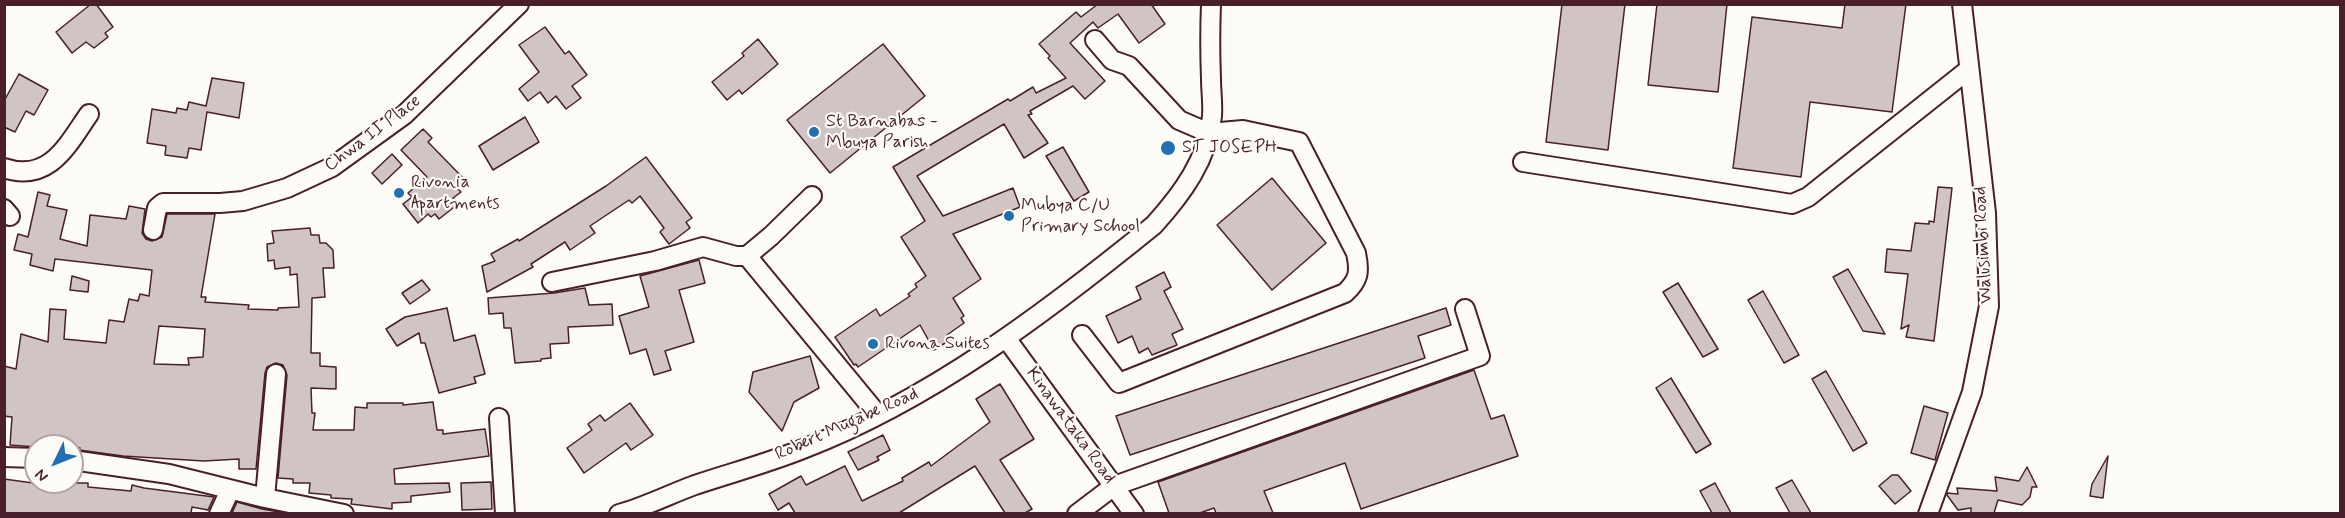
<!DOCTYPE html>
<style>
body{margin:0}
#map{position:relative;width:2345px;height:518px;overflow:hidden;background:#fdfcf7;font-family:Mynerve,sans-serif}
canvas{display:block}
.frame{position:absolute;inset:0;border:6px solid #4a1f2b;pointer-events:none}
.north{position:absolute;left:24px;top:434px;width:60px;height:60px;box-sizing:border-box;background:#fdfcf7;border:2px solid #b5a4a5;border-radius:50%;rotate:227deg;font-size:16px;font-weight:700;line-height:24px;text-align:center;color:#4a1f2b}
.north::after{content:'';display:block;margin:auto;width:21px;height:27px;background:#1f6fb2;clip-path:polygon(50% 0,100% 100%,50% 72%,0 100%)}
</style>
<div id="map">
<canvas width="2345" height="518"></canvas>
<div class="frame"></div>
<div class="north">N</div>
</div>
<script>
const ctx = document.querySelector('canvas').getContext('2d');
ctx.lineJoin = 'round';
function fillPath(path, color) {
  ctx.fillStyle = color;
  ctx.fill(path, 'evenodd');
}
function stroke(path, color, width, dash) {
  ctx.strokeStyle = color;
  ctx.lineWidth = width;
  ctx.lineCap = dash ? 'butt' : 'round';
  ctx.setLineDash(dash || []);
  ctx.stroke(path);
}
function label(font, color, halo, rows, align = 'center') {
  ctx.font = font + ' Mynerve,sans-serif';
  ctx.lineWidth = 4.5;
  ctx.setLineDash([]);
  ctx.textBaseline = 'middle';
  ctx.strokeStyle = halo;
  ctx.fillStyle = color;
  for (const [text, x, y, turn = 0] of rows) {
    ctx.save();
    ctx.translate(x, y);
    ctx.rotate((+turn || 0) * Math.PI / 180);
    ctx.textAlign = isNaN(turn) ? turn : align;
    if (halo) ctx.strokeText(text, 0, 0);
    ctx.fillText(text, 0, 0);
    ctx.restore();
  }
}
const building = new Path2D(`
 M91 4H96L113 27 105 33 108 37 94 48 86 42 72 53 56 32Z
 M1098 4H1151L1165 24 1139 43 1118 14 1098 28 1093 22 1070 43 1105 81 1085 99 1073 86 1030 111 1032 114 1028 115 1048 143 1024 158 1004 124 917 176 943 216 1013 188 1020 207 953 234 981 279 953 298 964 316 961 318 964 323 947 335 950 340 934 350 920 325 858 367 856 364 854 365 835 337 876 309 880 316 910 296 908 294 917 287 915 284 926 276 901 237 925 221 893 167 1008 99 1010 101 1033 87 1036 93 1066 78 1048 58 1050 56 1039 44 1076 12 1081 17Z
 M1562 4H1625L1608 150 1546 142Z
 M1657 4H1727L1718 92 1648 85Z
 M1845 4H1906L1892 112 1810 102 1801 177 1733 168 1752 17 1842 28Z
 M545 27 565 54 569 51 587 75 572 86 581 98 566 109 556 96 548 103 540 92 528 101 519 89 539 72 519 45Z
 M758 39 778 64 742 94 739 90 727 100 712 82 744 56 742 53Z
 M883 44 925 96 830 173 787 120Z
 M19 74 48 90 34 115 26 111 15 132 4 127V101Z
 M212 78 244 83 239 118 207 112 201 150 189 148 187 158 165 155 166 146 147 143 152 109 176 113 177 108 187 110 189 102 206 106Z
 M525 117 539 142 493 170 479 146Z
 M423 129 432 138 428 142 465 180 456 187 461 192 453 198 458 204 439 219 435 214 431 217 428 214 418 223 403 204 412 197 408 193 427 177 401 150Z
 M1063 147 1089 192 1074 201 1046 156Z
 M392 154 402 165 382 184 372 173Z
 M646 157 692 218 686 222 690 228 669 244 660 232 664 228 640 196 632 203 629 200 590 226 595 233 570 250 565 242 531 264 533 267 487 292 482 266 495 261 491 254 518 239 519 241 606 186Z
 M1272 178 1326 243 1272 290 1217 225Z
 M1938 187 1952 188 1934 341 1906 337 1909 325 1901 329 1908 274 1885 272 1887 249 1911 251 1915 223 1929 224V221L1934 222Z
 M38 192 50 195 47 206 67 210 60 239 87 246 90 215 126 219 129 206 145 209 142 233 146 239 152 241 162 237 167 214H215L201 297H206L205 302 249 305 248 309 278 310V308L299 307 297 274 290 275V267L275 269 274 260 268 261 267 244 274 243 272 231 310 228 311 235H319L320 243H326L333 250 334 268H323L325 297 312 298 311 353H320V366L336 367V389L311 388 312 413H315L313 430H354L355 407 367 408V403H403V405L433 402 437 430H443V434L485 429 489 456 394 469 395 484 449 483 450 492 411 496V502L392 503V509L351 504 352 499 331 498V495L309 493 310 483H293V479L278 478 287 375 283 365 276 363 267 367 265 373 256 469H239V459L204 461 123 456 79 450 80 448 72 446 44 443 43 446 36 447 10 445 12 417 4 416V366L16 369 21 334 48 342 50 309 66 310 64 339 106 343 109 320 124 322 129 299 138 301 140 294 149 296 152 270 55 259 53 271 30 265 32 254 14 250 18 234 28 237ZM159 326 205 329 203 357 188 358 189 365 154 364Z
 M699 260 705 283 679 290 694 342 665 351 671 370 654 375 646 349 630 354 619 316 649 307 640 276Z
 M1848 269 1885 334 1863 331 1833 277Z
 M1164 272 1171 287 1164 291 1183 329 1172 334 1177 345 1152 355 1148 348 1139 353 1132 336 1118 343 1106 316 1141 299 1136 287Z
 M72 276 89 281 88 292 70 290Z
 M422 280 430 290 410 304 402 293Z
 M1678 283 1718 349 1703 357 1663 292Z
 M585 288 589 305 612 304 613 325 568 327 569 343 550 344 551 358 541 359V361L515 363 511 328H504L503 313 489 314 488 298 554 293Z
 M1763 291 1799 355 1784 363 1748 300Z
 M447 308 454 341 475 335 485 374 474 377 476 383 439 393 425 343H421L419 333 397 346 386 329 405 317Z
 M1446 308 1451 325 1418 336 1425 358 1130 455 1116 416Z
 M810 356 819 388 794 402 782 431 749 392 753 372Z
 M1474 370 1491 419 1504 415 1518 456 1361 509 1345 463 1264 491 1273 513H1216L1214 508 1200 513H1169L1158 482Z
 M1826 371 1867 443 1853 451 1812 379Z
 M1671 378 1711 444 1696 453 1656 388Z
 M1000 384 1034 439 1000 460 1032 509 1025 513H1005L975 466 899 513H795L789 503 778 510 769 494 801 476 806 485 845 466 862 501 903 481 902 478 929 462 931 466 990 422 976 399Z
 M630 403 653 435 631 450 626 443 584 473 567 448 592 430 588 424 600 415 605 421Z
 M1924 406 1948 413 1935 460 1911 453Z
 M883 435 890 450 877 457 879 460 858 470 848 452Z
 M2108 456 2103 498 2090 496 2092 484Z
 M2027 467 2037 487H2032L2030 497 2022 505 1998 500 1994 513H1971V508L1958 510 1947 495V493L1958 494 1957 488 1997 491 1995 477 2019 481Z
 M1892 475H1898L1911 491 1895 504 1879 486Z
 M4 479 33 483H88V487L131 491 132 485 144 488 214 497 208 510 192 507 191 513H4Z
 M1792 480 1811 513H1790L1776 488Z
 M491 482 492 509 462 510 461 483Z
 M1715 483 1731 513H1712L1700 491Z
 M237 502 262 509 285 513H232Z`);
fillPath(building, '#d0c5c4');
stroke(building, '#4a1f2b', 1.5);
const minor = new Path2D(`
 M1523 162 1792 204 1808 197 1968 70
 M4 168C49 183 67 146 89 114
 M4 209 10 216
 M153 230 157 208 163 203H220L243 201 287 188 332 167 404 115 519 4
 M747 256 878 415
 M552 282 655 261 703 247 736 256H747L771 236 812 196
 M1082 335 1119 383 1345 293C1359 280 1360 272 1356 253L1299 142 1243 130 1209 133 1179 120 1129 66 1112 60 1095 40
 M1006 338 1134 514
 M499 418 505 514
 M4 457 36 458
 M72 460 169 474 265 498 344 514
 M265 498 276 374
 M219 514 230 490
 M619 514C645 507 670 494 695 485 731 473 768 463 803 449 931 400 1048 311 1154 225 1182 194 1208 159 1212 116 1213 104 1211 91 1211 79 1210 54 1210 29 1211 4
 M1077 514 1114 486 1480 356 1465 309
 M1928 514 1972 392 1989 306 1986 213 1962 4`);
stroke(minor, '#4a1f2b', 22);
stroke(minor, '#fdfcf7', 18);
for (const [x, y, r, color] of [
 [814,132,6,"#1f6fb2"],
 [1168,148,8,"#1f6fb2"],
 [399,193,6,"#1f6fb2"],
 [1009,216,6,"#1f6fb2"],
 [873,344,6,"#1f6fb2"]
]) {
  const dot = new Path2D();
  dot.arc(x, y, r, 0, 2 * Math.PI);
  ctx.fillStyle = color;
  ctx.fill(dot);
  stroke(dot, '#fdfcf7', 2);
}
label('18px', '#4a1f2b', '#fdfcf7', [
 ["St Barnabas -",826,122],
 ["Mbuya Parish",826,143],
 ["ST JOSEPH",1182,148],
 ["Rivonia",411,183],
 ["Apartments",411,204],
 ["Mubya C/U",1021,206],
 ["Primary School",1021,227],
 ["Rivona Suites",885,344]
], 'left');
label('18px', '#4a1f2b', '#fdfcf7', [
 ["Chwa II Place",373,134,-37],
 ["Walusimbi Road",1984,245,-93],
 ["Robert Mugabe Road",847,425,-24],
 ["Kinawataka Road",1070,426,54]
]);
</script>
